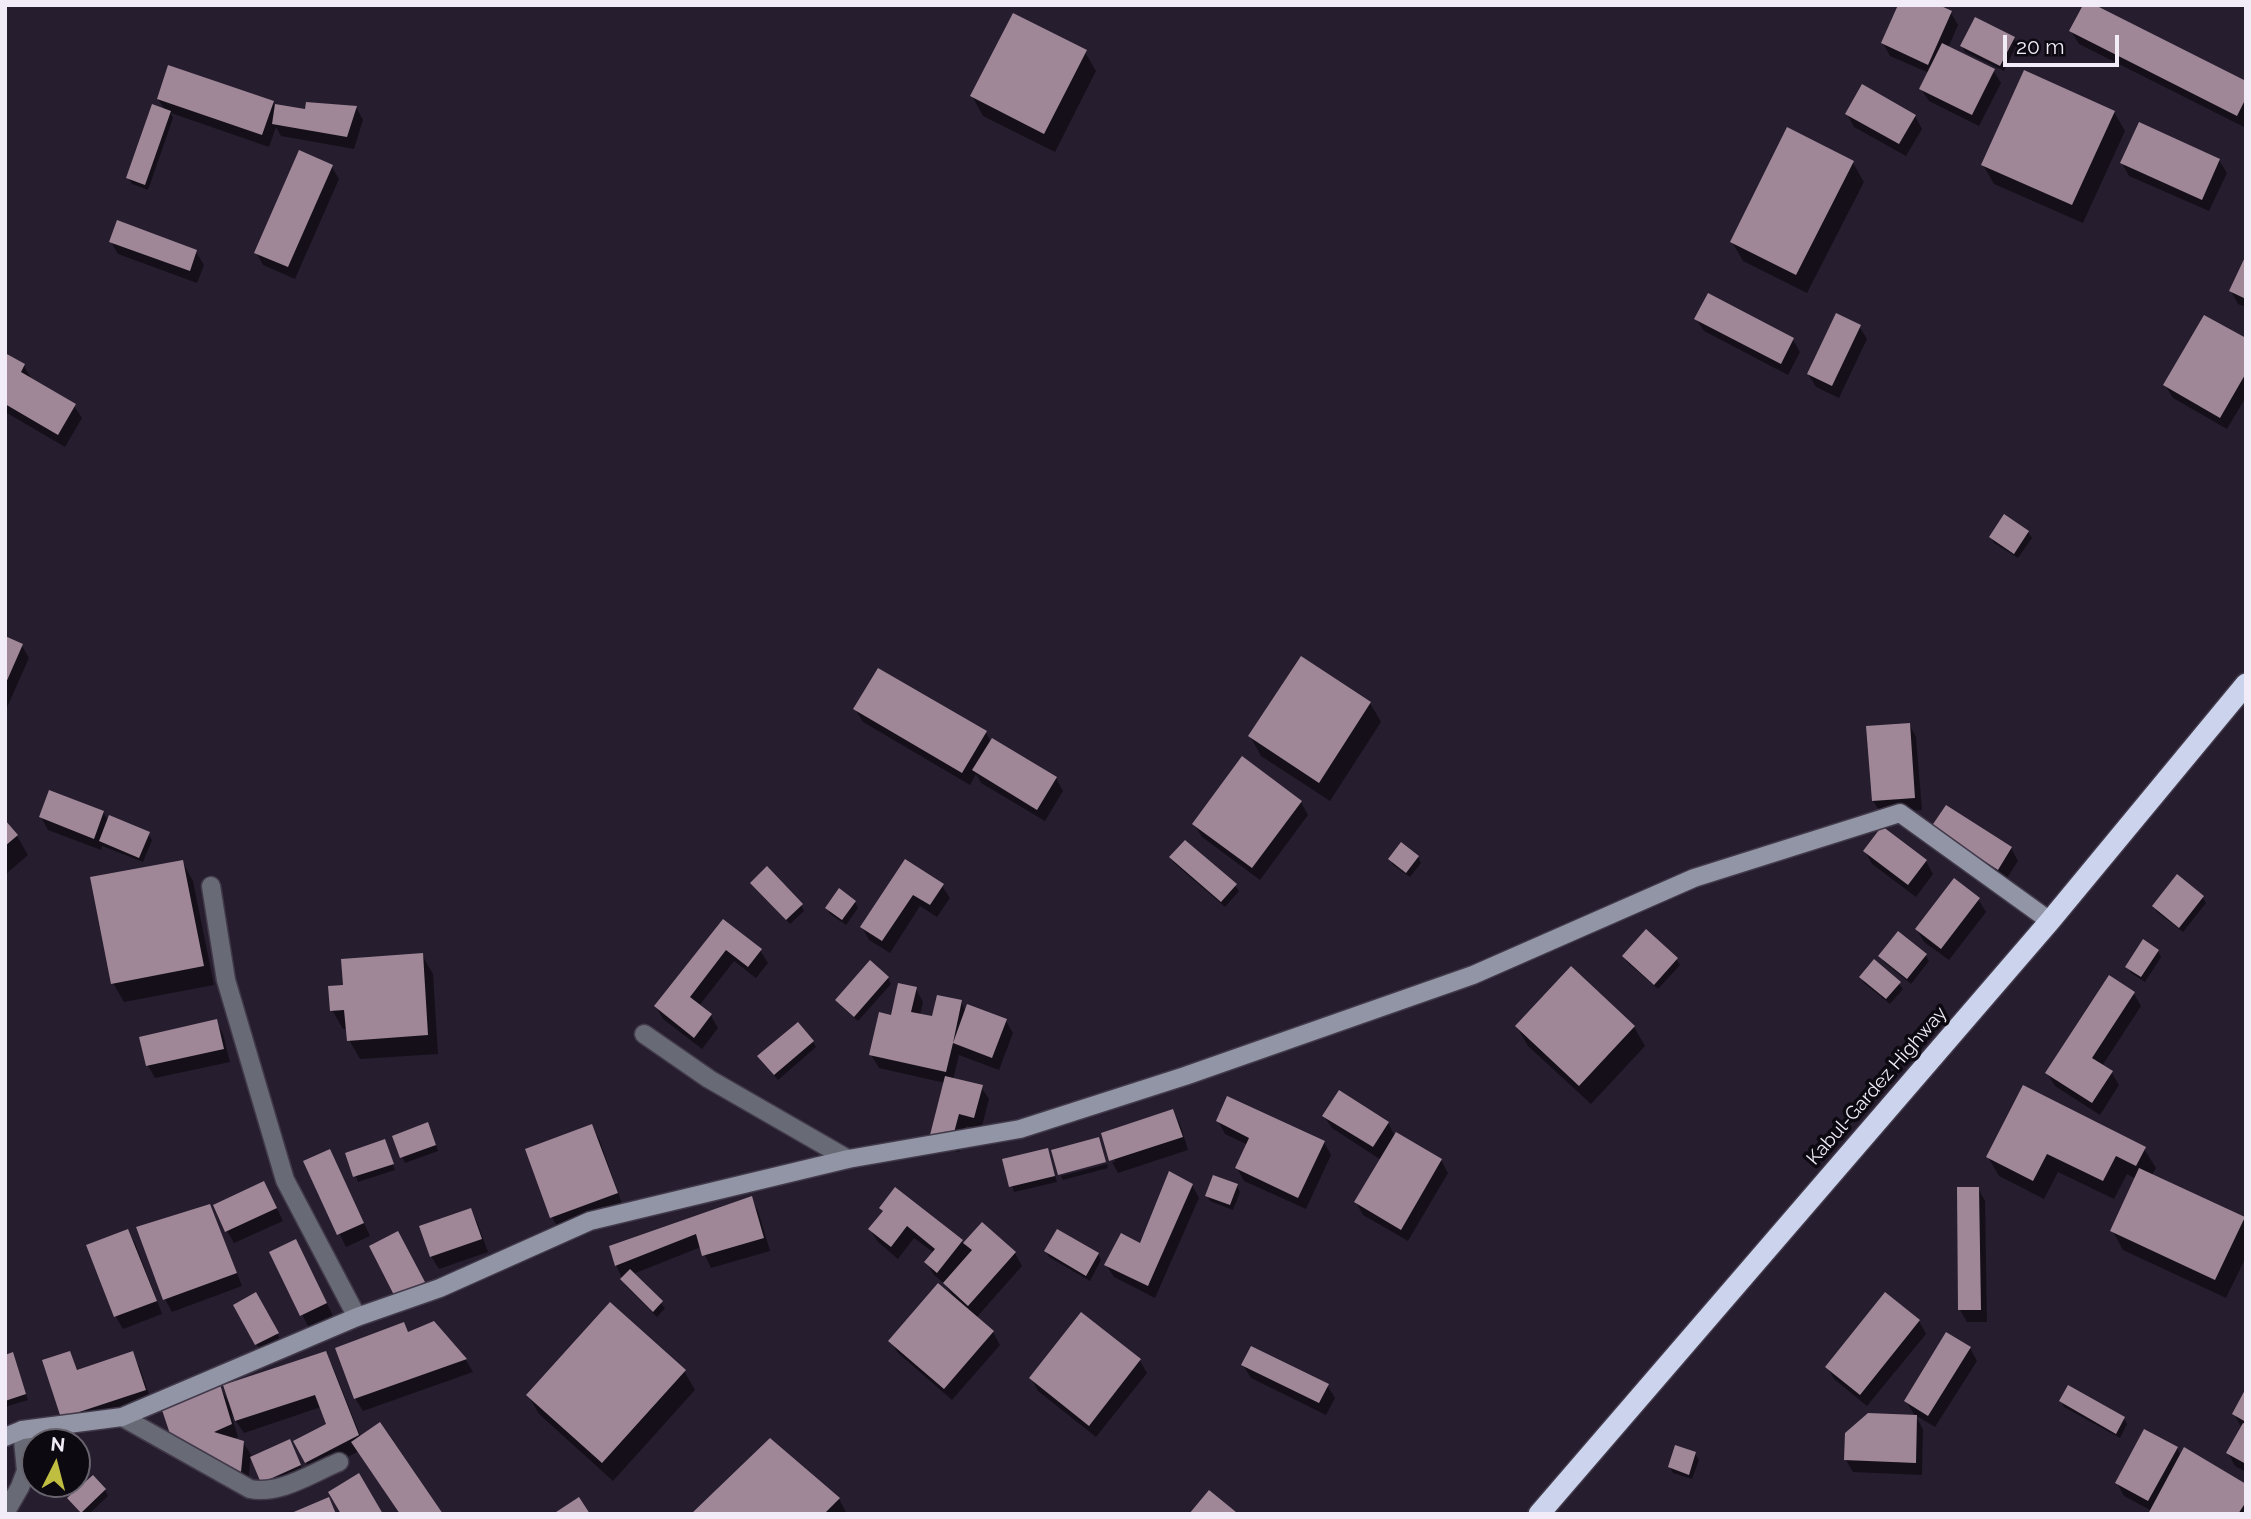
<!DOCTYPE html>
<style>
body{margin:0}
#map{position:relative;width:2251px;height:1519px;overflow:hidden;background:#261d2f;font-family:Raleway,sans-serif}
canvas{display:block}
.frame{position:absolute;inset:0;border:7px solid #f1ecf8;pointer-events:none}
.north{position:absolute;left:21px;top:1428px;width:70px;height:70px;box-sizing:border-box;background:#0d0911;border:2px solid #68646d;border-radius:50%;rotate:6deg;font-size:19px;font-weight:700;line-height:28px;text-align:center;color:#f1ecf8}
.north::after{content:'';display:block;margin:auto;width:24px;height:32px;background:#c0be41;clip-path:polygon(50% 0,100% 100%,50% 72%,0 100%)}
.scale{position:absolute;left:2003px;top:35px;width:116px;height:32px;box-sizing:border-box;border:4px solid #f1ecf8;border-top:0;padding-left:9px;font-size:21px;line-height:24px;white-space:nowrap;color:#f1ecf8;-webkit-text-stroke:5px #0d0911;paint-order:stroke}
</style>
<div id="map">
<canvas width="2251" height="1519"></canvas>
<div class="frame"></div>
<div class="north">N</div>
<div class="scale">20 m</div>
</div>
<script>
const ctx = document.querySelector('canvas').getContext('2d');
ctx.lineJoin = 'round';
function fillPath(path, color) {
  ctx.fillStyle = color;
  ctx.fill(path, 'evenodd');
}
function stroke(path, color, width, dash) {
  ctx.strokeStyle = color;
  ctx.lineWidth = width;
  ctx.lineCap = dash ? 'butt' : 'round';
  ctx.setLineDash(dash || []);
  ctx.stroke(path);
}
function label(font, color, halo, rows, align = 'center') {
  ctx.font = font + ' Raleway,sans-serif';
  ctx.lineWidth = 7;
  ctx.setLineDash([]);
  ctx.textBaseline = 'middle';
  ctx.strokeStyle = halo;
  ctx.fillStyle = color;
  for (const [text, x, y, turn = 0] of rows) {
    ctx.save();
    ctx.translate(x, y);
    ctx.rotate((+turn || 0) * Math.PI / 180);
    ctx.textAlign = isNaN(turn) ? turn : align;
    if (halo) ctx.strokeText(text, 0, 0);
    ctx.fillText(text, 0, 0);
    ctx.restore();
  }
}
fillPath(new Path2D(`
 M1951 13 1958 25 1948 48 1993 70 2001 83 1979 126 1929 101 1921 89 1929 73 1890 56 1883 43Z
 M2071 31 2246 83 2244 127 2079 44Z
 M2014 39 2017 44 2004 71 1965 52 1962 46Z
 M1085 52 1096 71 1055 152 983 116 972 96Z
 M158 99 273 102 275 106 306 111 356 107 363 120 354 149 281 136 276 127 269 147 171 113 173 118 148 190 132 184 128 178 165 110Z
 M2114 112 2125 131 2083 223 1994 184 1983 165Z
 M1847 114 1915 116 1922 129 1906 156 1854 127Z
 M2219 160 2227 173 2209 211 2129 176 2122 163Z
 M1853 163 1864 182 1807 293 1743 261 1732 242Z
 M332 167 339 179 295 279 263 265 256 252Z
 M111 242 196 252 204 265 197 283 118 254Z
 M2246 259V307L2238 304 2231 291Z
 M1696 319 1793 340 1800 352 1788 375 1704 331Z
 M1859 326 1867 339 1839 398 1816 387 1808 374Z
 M2246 340V397L2227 429 2173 398 2165 385Z
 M5 355 24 366 31 378 74 406 82 418 65 447 7 413 5 417Z
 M2028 532 2032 538 2018 558 1994 543 1991 537Z
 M5 638 22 646 29 658 5 712Z
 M1370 703 1381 722 1330 801 1261 756 1250 736Z
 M855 709 986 733 991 742 1056 778 1063 791 1045 821 981 783 976 774 970 785 863 722Z
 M1909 724 1916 737 1922 810 1881 813 1873 801Z
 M1301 802 1308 815 1260 880 1202 837 1194 824Z
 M103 812 109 822 148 834 152 840 143 862 102 846 101 850 48 830 41 817Z
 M5 823 17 836 28 855 5 875Z
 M1941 840 2011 848 2018 861 2005 881Z
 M1865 851 1926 861 1933 874 1916 897 1872 864Z
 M1418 857 1421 863 1410 877 1393 865 1390 859Z
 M1171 858 1235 886 1239 891 1225 907 1174 863Z
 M182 861 193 881 214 985 124 1002 113 983Z
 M905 862 942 886 950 898 937 917 920 906 890 953 869 940 862 927Z
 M2177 877 2203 898 2206 903 2183 932 2157 912 2154 906Z
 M756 889 801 905 804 911 790 924Z
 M1978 899 1986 912 1949 960 1924 942 1917 930Z
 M855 902 858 908 846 925 830 914 827 908Z
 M723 921 760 950 768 963 756 978 734 961 699 1006 711 1016 718 1028 702 1049 663 1019 656 1007Z
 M1898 933 1926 956 1929 961 1911 984 1884 962 1880 956Z
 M2158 951 2161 957 2145 982 2131 973 2127 967Z
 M422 955 433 974 438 1054 360 1059 349 1040 348 1029H343L332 1010 345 986Z
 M1624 956 1676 959 1680 965 1658 989 1627 962Z
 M1861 977 1899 984 1903 989 1890 1004 1864 983Z
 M888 978 891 984 858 1021 841 1006 838 1000Z
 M916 989 923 1002 920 1015 933 1019 961 1002 966 1012 1006 1021 1013 1033 999 1070 959 1055 953 1080 981 1087 989 1099 981 1130 966 1126 959 1152 939 1147 945 1083 879 1068 871 1055 892 1017Z
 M2134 994 2141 1006 2102 1066 2112 1073 2119 1085 2100 1115 2055 1086 2047 1073Z
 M216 1021 223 1034 230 1062 155 1078 148 1066 141 1038Z
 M1517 1027H1634L1645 1046 1591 1104 1528 1046Z
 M813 1042 816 1047 778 1080 763 1062Z
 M1173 1111 1180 1124 1188 1150 1118 1173 1112 1162H1115L1114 1158Z
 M1324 1116 1388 1123 1395 1136 1441 1160 1448 1173 1408 1241 1363 1215 1356 1202 1381 1160 1332 1128Z
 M1218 1121 1324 1142 1331 1155 1306 1209 1244 1181 1237 1168 1248 1145 1225 1134Z
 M592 1126 599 1139 623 1206 559 1230 552 1217Z
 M431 1130 438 1151 405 1163 394 1137Z
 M387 1147 395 1170 358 1182 347 1154Z
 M2144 1149 2156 1168 2152 1175 2244 1219 2246 1222V1257L2226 1298 2123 1250 2112 1230 2136 1179 2127 1174 2114 1199 2058 1172 2044 1199 1999 1176 1988 1157Z
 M1047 1150 1057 1182 1014 1192 1004 1160Z
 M305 1162 336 1163 370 1236 346 1247Z
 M1107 1164 1108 1168 1063 1180 1061 1176Z
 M1192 1185 1199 1198 1155 1298 1114 1277 1106 1265 1141 1245Z
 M1237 1186 1240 1192 1233 1210 1210 1201 1207 1196Z
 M1978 1188 1985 1201 1987 1322H1967L1960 1310Z
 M271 1196 283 1221 234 1243 227 1231Z
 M751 1198 758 1211 770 1251 711 1268 701 1247 633 1274 665 1308 657 1317 625 1285 616 1265Z
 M209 1207 216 1219 242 1286 172 1312 165 1299 138 1229Z
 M881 1208 962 1241 964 1245 982 1224 1015 1253 1022 1266 976 1318 993 1332 1000 1345 952 1400 898 1353 890 1341 953 1297 946 1285 934 1275 926 1262 934 1253 914 1238 898 1259 878 1242 870 1230 884 1213Z
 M470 1210 477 1222 488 1252 439 1269 431 1256Z
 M127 1231 135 1243 162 1314 123 1329 116 1317 88 1246Z
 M1046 1251 1098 1254 1101 1260 1090 1281 1049 1257Z
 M271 1253 303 1254 333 1316 309 1328Z
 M256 1294 280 1339 260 1350 235 1306Z
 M1885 1295 1919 1321 1926 1334 1867 1406 1834 1379 1827 1367Z
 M1081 1315 1140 1361 1147 1373 1096 1437 1038 1391 1031 1378Z
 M433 1323 466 1360 473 1372 363 1411 355 1398Z
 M1970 1348 1977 1361 1935 1427 1915 1415 1923 1429 1922 1475 1853 1472 1846 1460 1915 1416 1906 1401Z
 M69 1353 78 1371 132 1354 139 1366 152 1403 70 1430Z
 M325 1353 332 1365 361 1437 359 1451 313 1475 306 1462 328 1424 321 1407 244 1433 231 1414 238 1437 233 1439 243 1442 251 1455 248 1484 180 1450 219 1386 229 1403Z
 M12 1354 28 1400 5 1407V1356Z
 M1243 1365 1327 1385 1335 1398 1326 1415 1251 1378Z
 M684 1371 695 1390 613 1481 539 1414 528 1395Z
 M2246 1392V1472L2235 1466 2228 1453 2242 1428 2234 1414Z
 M2061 1401 2124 1419 2127 1424 2120 1438 2064 1407Z
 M770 1441 839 1499 847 1514H694Z
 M293 1447 303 1471 266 1488 262 1482Z
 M2177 1448 2181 1456 2246 1486V1514H2150L2152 1511 2124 1496 2117 1483Z
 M1695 1454 1699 1460 1692 1479 1673 1473 1670 1467Z
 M105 1490 108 1496 89 1514H82L70 1499Z`), '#0007');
fillPath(new Path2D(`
 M1898 5H1939L1952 11 1928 65 1881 43Z
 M2083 5H2095L2246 81V98L2237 116 2069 31Z
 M1013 13 1087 50 1044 134 970 96Z
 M1975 17 2015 37 2000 66 1960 46Z
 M1942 43 1995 69 1972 115 1919 89Z
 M168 65 274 101 262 135 157 99Z
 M2024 70 2115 111 2072 205 1981 165Z
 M1862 84 1916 115 1899 144 1845 114Z
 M306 102 357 106 347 137 272 124 275 104 305 109Z
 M152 104 171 111 145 185 126 178Z
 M2139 122 2220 159 2202 200 2120 163Z
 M1787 127 1854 161 1796 275 1730 242Z
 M299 150 333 165 288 267 254 253Z
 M117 220 197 250 190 271 109 242Z
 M2246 255V299L2229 291Z
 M1708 293 1794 338 1781 364 1694 319Z
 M1836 313 1861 325 1832 386 1807 374Z
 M2204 315 2246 338V373L2220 418 2163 385Z
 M5 353 25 364 21 372 76 404 58 435 5 404Z
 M2004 514 2029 531 2014 554 1989 537Z
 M5 636 23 644 5 685Z
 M1301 656 1371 702 1319 783 1248 736Z
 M878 668 987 731 962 773 853 709Z
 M1910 723 1915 798 1872 801 1866 726Z
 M992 738 1057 777 1037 810 972 770Z
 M1242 756 1302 801 1252 868 1192 824Z
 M49 790 104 811 94 839 39 817Z
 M1946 805 2012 847 1998 870 1931 827Z
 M109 815 150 832 139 858 99 841Z
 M5 820 18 835 5 846Z
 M1882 826 1927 860 1908 885 1863 851Z
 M1185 840 1237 884 1221 902 1169 857Z
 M1401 842 1419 856 1406 873 1388 859Z
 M905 859 944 884 930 905 913 895 882 941 860 927Z
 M183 860 204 966 111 984 90 877Z
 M767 866 803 904 786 920 750 883Z
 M2177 874 2204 896 2179 928 2152 906Z
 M1954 878 1980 898 1941 949 1915 929Z
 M839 888 856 901 842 920 825 908Z
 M723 919 762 949 748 967 726 950 690 997 712 1014 694 1038 654 1006Z
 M1646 929 1678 958 1654 985 1622 956Z
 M1898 931 1927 954 1907 979 1878 956Z
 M2143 939 2159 950 2141 977 2125 967Z
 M423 953 428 1035 347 1041 344 1010 330 1011 328 986 343 985 341 959Z
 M1874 959 1901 982 1886 999 1859 977Z
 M870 960 889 977 854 1017 835 1000Z
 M1571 966 1635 1026 1579 1086 1515 1026Z
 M2109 975 2135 992 2092 1058 2113 1071 2092 1103 2045 1073Z
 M898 983 917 987 911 1012 932 1016 937 995 962 1000 953 1043 967 1004 1007 1019 992 1058 953 1043 946 1072 869 1055 879 1012 891 1015Z
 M217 1019 224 1049 146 1066 139 1037Z
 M798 1022 814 1041 774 1075 757 1056Z
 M945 1076 983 1085 974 1118 959 1114 952 1140 930 1135Z
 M2023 1085 2146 1147 2136 1166 2116 1156 2103 1181 2047 1154 2033 1181 1986 1157Z
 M1339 1090 1389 1122 1373 1147 1322 1116Z
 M1227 1096 1325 1141 1298 1198 1235 1168 1249 1138 1216 1121Z
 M1173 1109 1183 1137 1109 1161 1101 1133Z
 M428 1122 436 1145 400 1158 392 1136Z
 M592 1124 618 1193 550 1218 525 1149Z
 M1396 1132 1442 1159 1401 1230 1354 1202Z
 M1099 1137 1106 1162 1058 1175 1051 1150Z
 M385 1139 394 1164 353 1177 345 1153Z
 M1048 1148 1055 1176 1009 1187 1002 1159Z
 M330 1149 364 1223 337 1235 303 1161Z
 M2139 1168 2245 1217 2215 1280 2110 1231Z
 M1169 1171 1193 1184 1148 1286 1104 1265 1121 1233 1140 1243Z
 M1213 1175 1238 1184 1230 1205 1205 1196Z
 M264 1181 277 1208 225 1232 213 1205Z
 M895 1187 963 1240 937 1273 924 1262 935 1249 907 1226 891 1247 868 1229 883 1211 879 1208Z
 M1957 1187H1979L1981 1310H1958Z
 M752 1196 764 1238 702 1256 696 1234 615 1266 609 1246Z
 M210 1204 237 1273 163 1300 136 1227Z
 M471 1208 482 1239 430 1257 419 1226Z
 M982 1222 1016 1252 968 1306 943 1283 972 1250 963 1243Z
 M128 1229 157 1301 114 1317 86 1245Z
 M1057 1229 1099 1253 1086 1276 1044 1251Z
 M398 1231 425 1282 395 1297 369 1246Z
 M296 1239 327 1303 300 1316 269 1252Z
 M630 1269 663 1301 653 1312 620 1279Z
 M938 1283 994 1331 944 1389 888 1341Z
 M256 1292 279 1333 255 1345 233 1305Z
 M1885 1292 1920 1320 1860 1395 1825 1367Z
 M610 1302 686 1370 602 1463 526 1395Z
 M1081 1312 1141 1359 1089 1426 1029 1378Z
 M434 1321 467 1359 354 1399 335 1348 404 1322 408 1332Z
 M1946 1332 1971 1347 1928 1416 1904 1401Z
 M1251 1346 1329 1384 1319 1403 1241 1365Z
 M70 1351 77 1370 133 1351 146 1390 61 1418 42 1360Z
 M326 1351 359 1435 305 1463 293 1441 326 1424 315 1395 235 1421 223 1385Z
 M13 1352 26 1394 5 1401V1355Z
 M220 1384 232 1424 214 1432 244 1441 241 1472 171 1437 160 1404Z
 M2068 1385 2125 1417 2116 1434 2059 1401Z
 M2246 1388V1422L2232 1414Z
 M1868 1413 1917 1415 1916 1463 1844 1460 1845 1433Z
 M380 1422 443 1514H400L351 1442Z
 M2243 1423 2246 1424V1464L2226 1453Z
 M2144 1429 2178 1447 2148 1501 2115 1483Z
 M770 1438 840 1498 824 1514H691Z
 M290 1439 301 1465 261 1483 250 1457Z
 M1675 1445 1696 1452 1689 1475 1668 1467Z
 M2184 1447 2246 1484V1502L2238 1514H2148Z
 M359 1473 383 1514H341L328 1492Z
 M93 1475 106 1489 81 1513 67 1498Z
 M1209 1490 1236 1512 1234 1514H1189Z
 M329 1497 336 1514H289Z
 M579 1497 590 1514H553Z`), '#9f8797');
const street = new Path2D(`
 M211 886 226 980 285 1180 357 1317
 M644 1034 709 1079 848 1159
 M122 1417 250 1489C280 1495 312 1473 339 1462
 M5 1513 20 1487 26 1471 22 1430`);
const secondary = new Path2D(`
 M5 1437 22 1430 122 1417 357 1317 440 1288 590 1221 848 1159 1020 1129 1185 1076 1473 975 1694 878 1900 813 2050 921`);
const highway = new Path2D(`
 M1539 1514 2050 921 2246 684`);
stroke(street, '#423a4b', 21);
stroke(secondary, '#423a4b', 21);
stroke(highway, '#423a4b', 24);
stroke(street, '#686b75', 18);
stroke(secondary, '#9195a5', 18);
stroke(highway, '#ccd3ed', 21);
label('19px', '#f1ecf8', '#0d0911', [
 ["Kabul-Gardez Highway",1877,1086,-49]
]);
</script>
